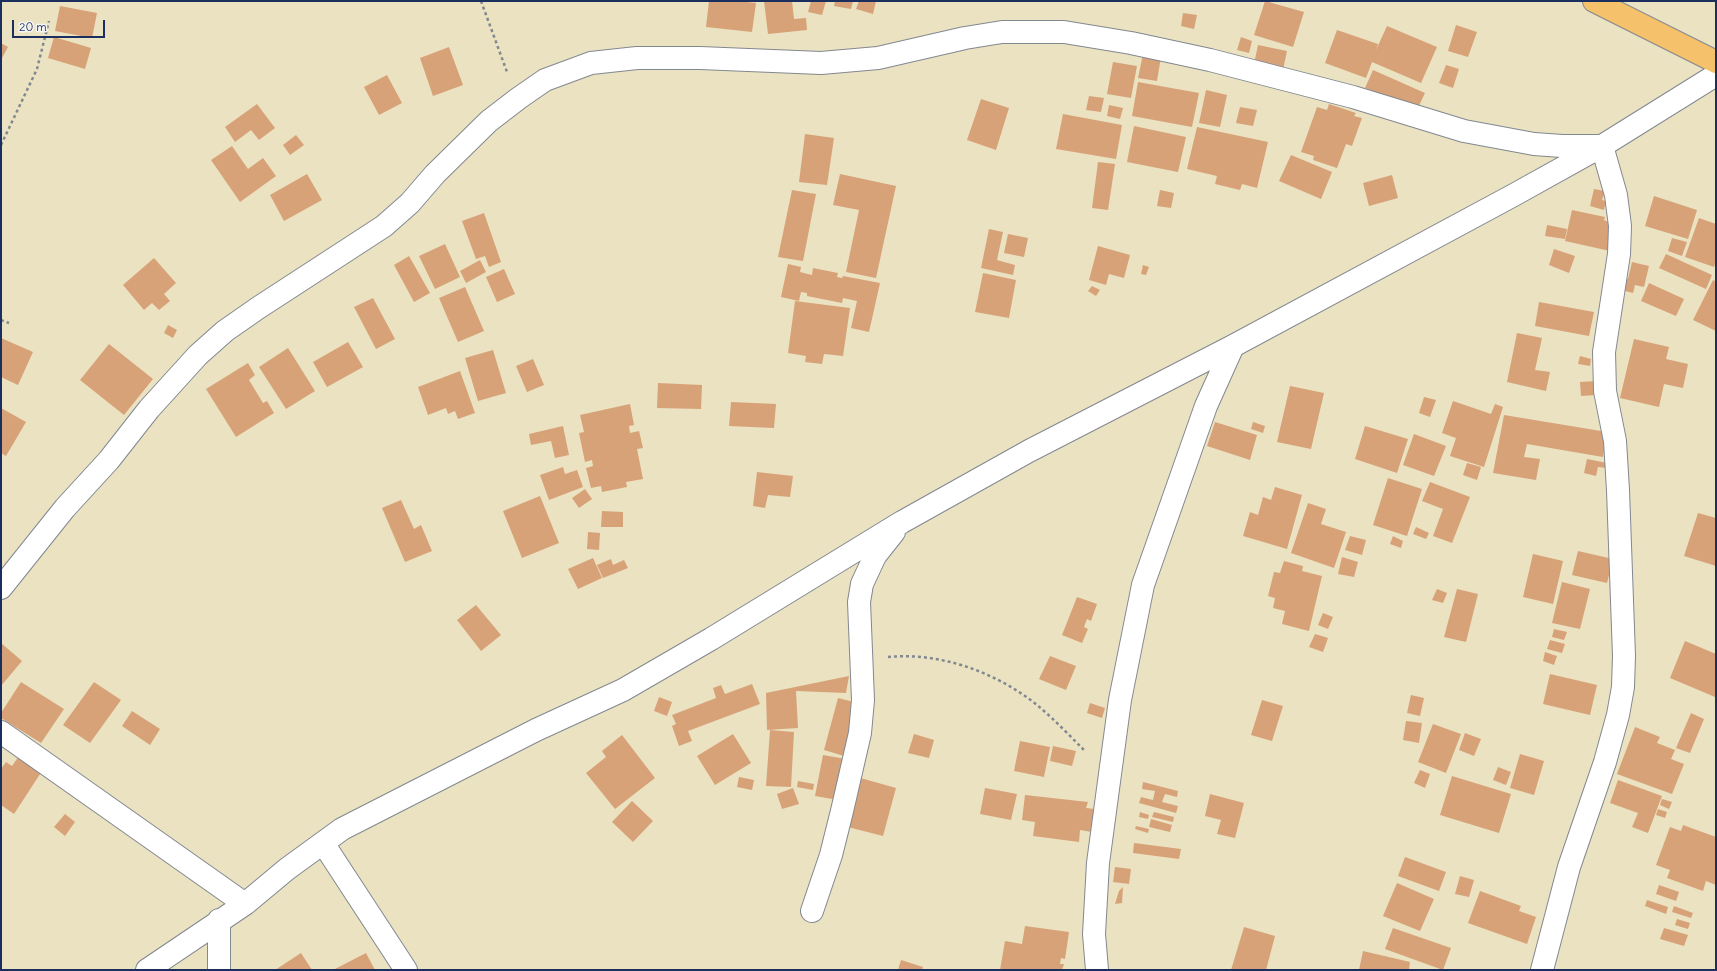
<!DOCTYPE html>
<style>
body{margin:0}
#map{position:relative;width:1717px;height:971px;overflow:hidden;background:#eae2c1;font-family:Delius,sans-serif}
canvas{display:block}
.frame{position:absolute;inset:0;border:2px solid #1b2f5e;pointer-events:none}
.scale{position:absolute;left:12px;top:20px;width:93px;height:18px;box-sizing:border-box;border:2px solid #1b2f5e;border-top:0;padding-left:5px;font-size:12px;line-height:14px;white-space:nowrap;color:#1b2f5e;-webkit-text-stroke:3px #f6f6f2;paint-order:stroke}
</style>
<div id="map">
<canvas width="1717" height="971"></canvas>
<div class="frame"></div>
<div class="scale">20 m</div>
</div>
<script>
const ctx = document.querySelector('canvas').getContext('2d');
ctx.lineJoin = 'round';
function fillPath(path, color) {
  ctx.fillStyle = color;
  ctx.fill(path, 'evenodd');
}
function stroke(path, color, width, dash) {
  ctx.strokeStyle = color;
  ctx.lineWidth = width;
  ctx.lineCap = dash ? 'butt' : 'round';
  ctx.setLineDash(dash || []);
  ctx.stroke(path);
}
fillPath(new Path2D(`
 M709 1H737L756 3 752 32 706 27Z
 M764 1H792L794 19 806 18 807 30 768 34Z
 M811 1H826L822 15 808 12Z
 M835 1H853L851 9 834 6Z
 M859 1H876L873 14 856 9Z
 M1265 1 1304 12 1293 47 1254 35Z
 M60 6 97 13 92 38 55 31Z
 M1183 13 1197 15 1194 29 1181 26Z
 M1456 25 1477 32 1468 57 1448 51Z
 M1387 26 1437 47 1421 83 1372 62 1366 78 1325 63 1337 30 1378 44 1376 50Z
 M54 37 91 48 85 69 48 58Z
 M1241 37 1252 41 1249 53 1237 50Z
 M1 43 8 47 1 60Z
 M1258 45 1287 51 1283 70 1254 64Z
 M449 47 463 85 433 96 420 58Z
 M1143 54 1161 57 1157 81 1138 78Z
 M1113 62 1137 66 1131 98 1107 94Z
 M1446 65 1459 69 1453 88 1439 83Z
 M1373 70 1425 93 1417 110 1365 88Z
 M387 75 402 103 379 115 364 87Z
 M1138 82 1199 93 1192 127 1132 116Z
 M1206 90 1227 95 1220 127 1199 123Z
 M1089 96 1104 98 1101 112 1086 110Z
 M981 99 1009 108 996 150 967 140Z
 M257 104 275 128 259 140 251 130 235 142 225 127Z
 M1329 104 1356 113 1354 116 1362 118 1352 146 1346 144 1337 168 1313 160 1314 156 1301 152 1317 107 1327 110Z
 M1109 105 1123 108 1120 119 1107 116Z
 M1240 107 1257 110 1253 126 1236 123Z
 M1063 114 1122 125 1116 159 1056 149Z
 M1134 126 1186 137 1178 172 1127 162Z
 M1197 127 1268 142 1257 188 1242 184 1240 190 1215 184 1217 176 1187 169Z
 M805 134 834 138 827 185 799 182Z
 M296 135 304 145 290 155 283 145Z
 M232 146 248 169 263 158 276 176 240 202 211 160Z
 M1291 155 1332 172 1321 199 1279 181Z
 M1098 162 1115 164 1108 210 1092 208Z
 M307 174 322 200 284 221 270 195Z
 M840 174 896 186 876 278 846 272 859 210 833 205Z
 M1392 175 1398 198 1369 206 1363 183Z
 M1594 189 1605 191 1602 200 1606 201 1604 210 1590 206Z
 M792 190 816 194 803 261 778 257Z
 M1160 190 1174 193 1171 208 1157 206Z
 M1654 196 1697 210 1688 239 1645 226Z
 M1572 210 1605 217 1604 220 1612 224 1610 251 1565 241Z
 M484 213 501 262 489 267 485 256 476 259 462 221Z
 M1699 218 1716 224V261L1714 267 1685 257Z
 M1547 225 1567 229 1565 239 1545 236Z
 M989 229 1003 232 997 260 1015 265 1013 275 981 268Z
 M1008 234 1028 238 1024 257 1004 253Z
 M1672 238 1687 242 1682 256 1668 251Z
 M445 244 460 277 435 289 419 256Z
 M1098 246 1130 255 1124 278 1109 274 1106 285 1089 280Z
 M1554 249 1575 256 1569 273 1549 265Z
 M1666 254 1712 275 1706 289 1659 268Z
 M409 256 430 293 414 302 394 265Z
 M154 258 176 283 164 294 170 301 159 310 152 303 144 310 123 285Z
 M480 260 486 272 466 283 460 271Z
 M1632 262 1649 266 1644 287 1635 285 1633 293 1621 290 1624 278 1628 279Z
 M788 264 801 267 800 272 812 275 813 268 838 273 837 277 842 278 843 276 880 283 869 332 851 328 857 301 843 298 842 303 807 296V293L801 292 799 301 781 297Z
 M1143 265 1149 267 1146 275 1141 274Z
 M504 269 515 294 497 302 486 277Z
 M983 273 1016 280 1009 318 975 312Z
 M1713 280 1716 282V331L1693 320Z
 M1649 283 1684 299 1676 316 1641 301Z
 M1092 286 1100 290 1096 296 1088 291Z
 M465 287 484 331 458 342 439 298Z
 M373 298 395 339 376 349 354 307Z
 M795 301 850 308 843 356 824 354 822 364 805 362 806 356 788 353Z
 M1539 302 1594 312 1589 336 1535 326Z
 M168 325 177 330 173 338 164 333Z
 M1517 333 1542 338 1535 370 1550 372 1546 391 1507 382Z
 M1 338 33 352 18 385 1 377Z
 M1634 339 1669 347 1666 359 1688 364 1683 388 1664 384 1659 407 1620 398Z
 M348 342 363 367 327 387 313 362Z
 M109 344 153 379 124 415 80 380Z
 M288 348 315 391 286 409 259 367Z
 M493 350 506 393 478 401 465 358Z
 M1580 356 1591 359 1590 366 1578 364Z
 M533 359 544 385 527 392 516 366Z
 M248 363 255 375 249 380 263 403 267 401 274 413 236 437 206 389Z
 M460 371 475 413 458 419 455 411 448 414 446 408 428 415 418 387Z
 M1596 381 1597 395 1581 396 1580 382Z
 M658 383 702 385 701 409 657 408Z
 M1290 386 1324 393 1311 449 1277 442Z
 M1424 397 1436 400 1430 417 1419 413Z
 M1453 401 1491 414 1495 404 1503 407 1484 467 1450 456 1456 438 1442 433Z
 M731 402 776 404 774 428 729 426Z
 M630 404 634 425 629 426 630 433 639 431 643 448 637 449 643 479 626 482 627 487 602 492 601 486 591 488 586 468 593 466 592 460 585 462 579 433 584 432 580 415Z
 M1 408 26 422 6 456 1 453Z
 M1504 415 1607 432 1603 457 1527 444 1524 457 1540 459 1536 480 1493 473Z
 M1215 422 1257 435 1250 460 1207 446Z
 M1253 422 1265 426 1263 433 1251 429Z
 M563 426 569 455 555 458 551 441 531 445 529 434Z
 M1365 426 1408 439 1397 473 1355 459Z
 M1414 434 1446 446 1434 476 1403 465Z
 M1587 459 1607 463 1606 468 1598 467 1596 476 1584 473Z
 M1467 463 1481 467 1477 480 1463 475Z
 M563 467 565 474 577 470 583 487 549 500 540 475Z
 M757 472 793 476 790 497 768 495 765 508 753 506Z
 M1388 478 1422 489 1407 536 1373 525Z
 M1430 482 1470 497 1452 543 1433 536 1443 509 1422 501Z
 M1275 487 1302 495 1287 549 1243 536 1250 512 1258 515 1263 497 1271 500Z
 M585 489 592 499 579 508 572 498Z
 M540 496 559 543 522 558 503 511Z
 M401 500 414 529 421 525 432 551 405 562 382 508Z
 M1308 503 1326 509 1321 524 1346 532 1334 568 1291 553Z
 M602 511 623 512V527H601Z
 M1698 513 1716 518V566L1684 556Z
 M1416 527 1429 533 1426 539 1413 534Z
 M588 532 600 533 599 550 587 549Z
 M1350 536 1366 540 1362 555 1345 550Z
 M1393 536 1403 541 1401 548 1390 544Z
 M1578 551 1613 559 1607 583 1572 575Z
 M1533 554 1563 561 1553 604 1523 597Z
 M1342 557 1358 562 1354 577 1338 574Z
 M593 558 602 578 578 589 568 569Z
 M611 559 613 565 624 560 628 568 603 578 597 565Z
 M1284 561 1303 566 1302 571 1322 576 1309 631 1282 624 1285 611 1273 608 1275 598 1268 596 1274 572 1280 573Z
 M1562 582 1590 589 1580 629 1552 623Z
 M1437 589 1447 593 1443 603 1432 600Z
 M1457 589 1478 594 1466 642 1444 637Z
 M1077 597 1097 604 1091 621 1087 619 1084 627 1088 629 1082 643 1062 635Z
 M476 605 501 635 481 651 457 620Z
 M1323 613 1333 617 1328 629 1318 625Z
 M1554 629 1567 632 1564 640 1552 637Z
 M1315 634 1328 638 1323 652 1309 647Z
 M1550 640 1565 644 1562 653 1547 649Z
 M1685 641 1716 654 1715 697 1670 678Z
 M1 643 22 661 1 686Z
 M1545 652 1557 656 1554 665 1543 661Z
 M1050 656 1076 666 1066 690 1039 679Z
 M1550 674 1597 685 1590 715 1543 704Z
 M849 676 846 693 796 691 798 728 767 730 766 693Z
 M21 682 64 709 41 743 1 718V713Z
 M94 682 121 700 90 743 63 725Z
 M752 684 760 704 688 731 692 741 679 746 672 726 676 724 672 715 716 698 713 688 721 685 725 694Z
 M1411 695 1424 698 1420 716 1407 713Z
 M659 697 672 702 667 716 654 711Z
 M838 698 858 703 844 756 824 750Z
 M1262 700 1283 706 1272 741 1251 735Z
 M1090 703 1105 708 1102 718 1087 713Z
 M132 711 160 729 150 745 122 726Z
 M1691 713 1704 719 1690 753 1676 748Z
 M1406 721 1422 723 1419 743 1403 740Z
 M1433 724 1461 734 1446 773 1418 762Z
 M1635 727 1660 737 1657 743 1675 750 1671 759 1684 764 1672 794 1617 774Z
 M770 730 794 732 791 787 766 786Z
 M1465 733 1481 739 1474 756 1459 750Z
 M733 734 751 763 715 785 697 756Z
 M914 734 934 740 929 758 908 753Z
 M622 735 655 778 615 809 586 773 606 757 602 751Z
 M1020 741 1050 747 1044 777 1014 771Z
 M1053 746 1076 751 1072 766 1050 761Z
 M21 753 44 768 14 814 1 805V769L6 762 12 766Z
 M1520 754 1544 761 1534 795 1510 788Z
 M823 755 846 759 838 800 815 796Z
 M1498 767 1511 772 1506 785 1493 780Z
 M1420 770 1430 774 1425 788 1414 783Z
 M1452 776 1511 794 1499 833 1440 815Z
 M739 777 754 780 752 790 737 787Z
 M857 777 896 788 883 836 844 826Z
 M1618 780 1662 796 1648 833 1632 827 1638 813 1610 803Z
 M798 781 814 784 813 790 797 787Z
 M1143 782 1178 791 1177 797 1165 794 1162 802 1178 806 1176 813 1139 803 1141 797 1153 800 1155 791 1142 789Z
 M793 788 799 804 782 809 777 794Z
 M985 788 1017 794 1011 820 980 814Z
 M1210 794 1244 803 1235 838 1217 834 1221 820 1205 816Z
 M1025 795 1088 802 1086 808 1095 809 1092 832 1080 830 1079 842 1033 836 1035 822 1022 820Z
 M1662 799 1672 802 1669 809 1660 805Z
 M632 801 653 821 633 842 612 822Z
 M1658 809 1667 812 1665 818 1656 815Z
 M1140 812 1149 815 1148 819 1139 817Z
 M1154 812 1174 817 1173 822 1152 817Z
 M65 814 75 822 65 836 54 827Z
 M1151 819 1172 825 1170 832 1149 827Z
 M1683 825 1716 837V885L1706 881 1703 891 1667 878 1670 870 1656 865 1670 827 1681 831Z
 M1136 826 1149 829 1148 833 1135 829Z
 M1134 843 1181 849 1179 859 1133 853Z
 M1405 857 1446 872 1439 891 1398 876Z
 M1115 867 1131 869 1129 884 1113 882Z
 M1460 876 1474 880 1469 897 1455 894Z
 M1397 883 1434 899 1420 931 1383 916Z
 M1659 885 1679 892 1676 901 1656 894Z
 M1123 887 1122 903 1115 904 1119 891Z
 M1480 891 1521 906 1519 911 1536 917 1527 944 1468 923Z
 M1647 900 1668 907 1666 914 1645 906Z
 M1674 906 1693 913 1691 918 1672 912Z
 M1677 919 1690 923 1688 929 1675 925Z
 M1025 926 1069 932 1065 959 1061 958 1060 964H1064L1062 970H1000L1005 941 1022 944Z
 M1244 927 1275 936 1266 970H1231Z
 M1393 928 1451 948 1443 970 1385 949Z
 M1664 928 1688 935 1684 946 1660 939Z
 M1363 951 1410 962 1409 970H1359Z
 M301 953 312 970H275Z
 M366 953 375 970H333Z
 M901 960 923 967 922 970H898Z`), '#d8a278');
const minor = new Path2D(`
 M1 588 65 508 109 460 149 409 198 355 225 331 258 308 384 226 410 203 435 174 489 121 519 98 545 80 591 63 637 58H700L821 63 878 58 965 38 1002 32H1064L1131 43 1210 60 1353 97 1464 131 1534 144 1562 146H1602L1616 195 1620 226 1619 254 1604 352 1605 391 1615 441 1618 490 1624 656 1623 687 1618 715 1605 762 1569 867 1542 970
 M1 732C83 789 163 847 245 904
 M323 843 406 970
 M812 911 831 855 842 811 860 733 863 700 859 602 862 584 875 556 894 532
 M147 970 245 904 287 869 342 829 536 730 623 690 711 639 902 522 1029 451 1233 346 1512 196 1602 146 1716 75
 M219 970V920
 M1097 970 1094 934 1098 863 1120 700 1143 585 1206 406 1233 346`);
const major = new Path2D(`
 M1594 1 1716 62`);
stroke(minor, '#828890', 24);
stroke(major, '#828890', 24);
stroke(new Path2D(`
 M481 1 507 72
 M1 145 37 69 49 21
 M1 320 9 323
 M888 657C940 652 996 672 1037 705 1054 719 1070 736 1085 751`), '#828890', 2.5, [3, 3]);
stroke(minor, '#fff', 22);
stroke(major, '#f5c16b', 22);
</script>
